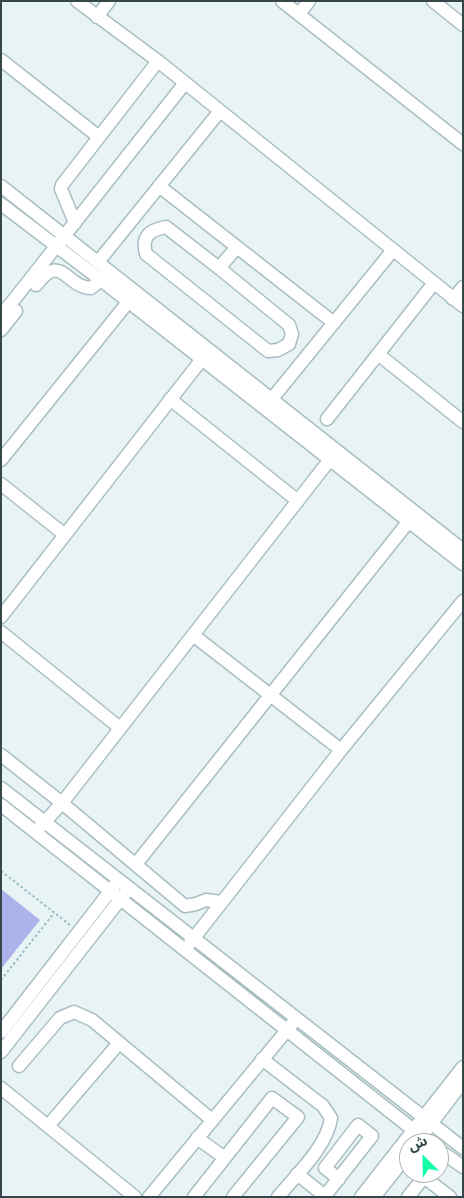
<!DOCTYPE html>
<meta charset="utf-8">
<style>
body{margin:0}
#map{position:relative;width:464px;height:1198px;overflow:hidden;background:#e7f3f5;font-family:Overpass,"Noto Sans Arabic",sans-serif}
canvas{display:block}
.frame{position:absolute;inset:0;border:2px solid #354749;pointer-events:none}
.north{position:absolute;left:399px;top:1133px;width:50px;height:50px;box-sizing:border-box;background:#fff;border:1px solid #aeb5b6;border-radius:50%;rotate:337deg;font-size:14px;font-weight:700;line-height:20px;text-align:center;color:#354749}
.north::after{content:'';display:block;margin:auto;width:18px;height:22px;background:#14ffa6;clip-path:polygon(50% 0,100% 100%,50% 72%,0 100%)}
</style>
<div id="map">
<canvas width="464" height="1198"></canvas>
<div class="frame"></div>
<div class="north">ش</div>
</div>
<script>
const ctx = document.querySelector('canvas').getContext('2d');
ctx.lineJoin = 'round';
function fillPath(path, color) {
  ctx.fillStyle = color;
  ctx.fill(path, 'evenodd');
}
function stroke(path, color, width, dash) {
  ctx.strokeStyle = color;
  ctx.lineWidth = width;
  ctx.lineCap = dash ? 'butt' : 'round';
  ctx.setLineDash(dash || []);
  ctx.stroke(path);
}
fillPath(new Path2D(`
 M1 889 40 920 1 969Z`), '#adb2ec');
const minor = new Path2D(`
 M77 1 158 61 463 306
 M282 1 463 144
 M433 1 463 25
 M299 14 309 1
 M97 17 109 1
 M1 60 99 137
 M1 186 463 550
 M159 186 334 323
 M1 204 101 280 463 564
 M75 223 61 189 62 185 158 61
 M98 262 220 111
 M219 268 166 227C150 230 141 236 146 254L268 351 278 350 289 344 292 334 289 325 219 268 237 247
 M36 285C62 251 65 287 91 288L101 280
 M453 299 463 287
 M1 316 185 83
 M1 330 16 311
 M378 354 463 422
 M170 399 298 501
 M271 400 393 250
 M327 419 434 283
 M1 460 133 296
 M1 484 65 535
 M1 617 206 354
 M1 632 120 728
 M193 635 341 750
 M1 755 62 803 185 906 196 904 206 900 221 902
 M1 788 463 1148
 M1 805 430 1143
 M39 828 62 803 335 453
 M136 864 413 516
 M190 943 341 750 463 601
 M1 1032 115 885
 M1 1052 126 892
 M262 1059 323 1106 331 1118C327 1147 296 1175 278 1197
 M19 1066 60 1018 74 1012 92 1020 212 1120
 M1 1088 135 1197
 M48 1126 119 1043
 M427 1129 463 1082
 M197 1138 225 1158
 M439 1150 463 1167
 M297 1174 325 1196
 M149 1197 292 1024
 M194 1197 272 1098 298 1117 233 1197
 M324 1197 372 1136 358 1125 325 1168 339 1179
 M361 1197 463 1067
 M374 1197 409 1153
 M408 1197 424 1177 450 1197`);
stroke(minor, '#a9bec1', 15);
stroke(new Path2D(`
 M1 871 70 925
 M1 980 54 913`), '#99bfc4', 2, [2.5, 2.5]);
stroke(minor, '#fff', 12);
</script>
